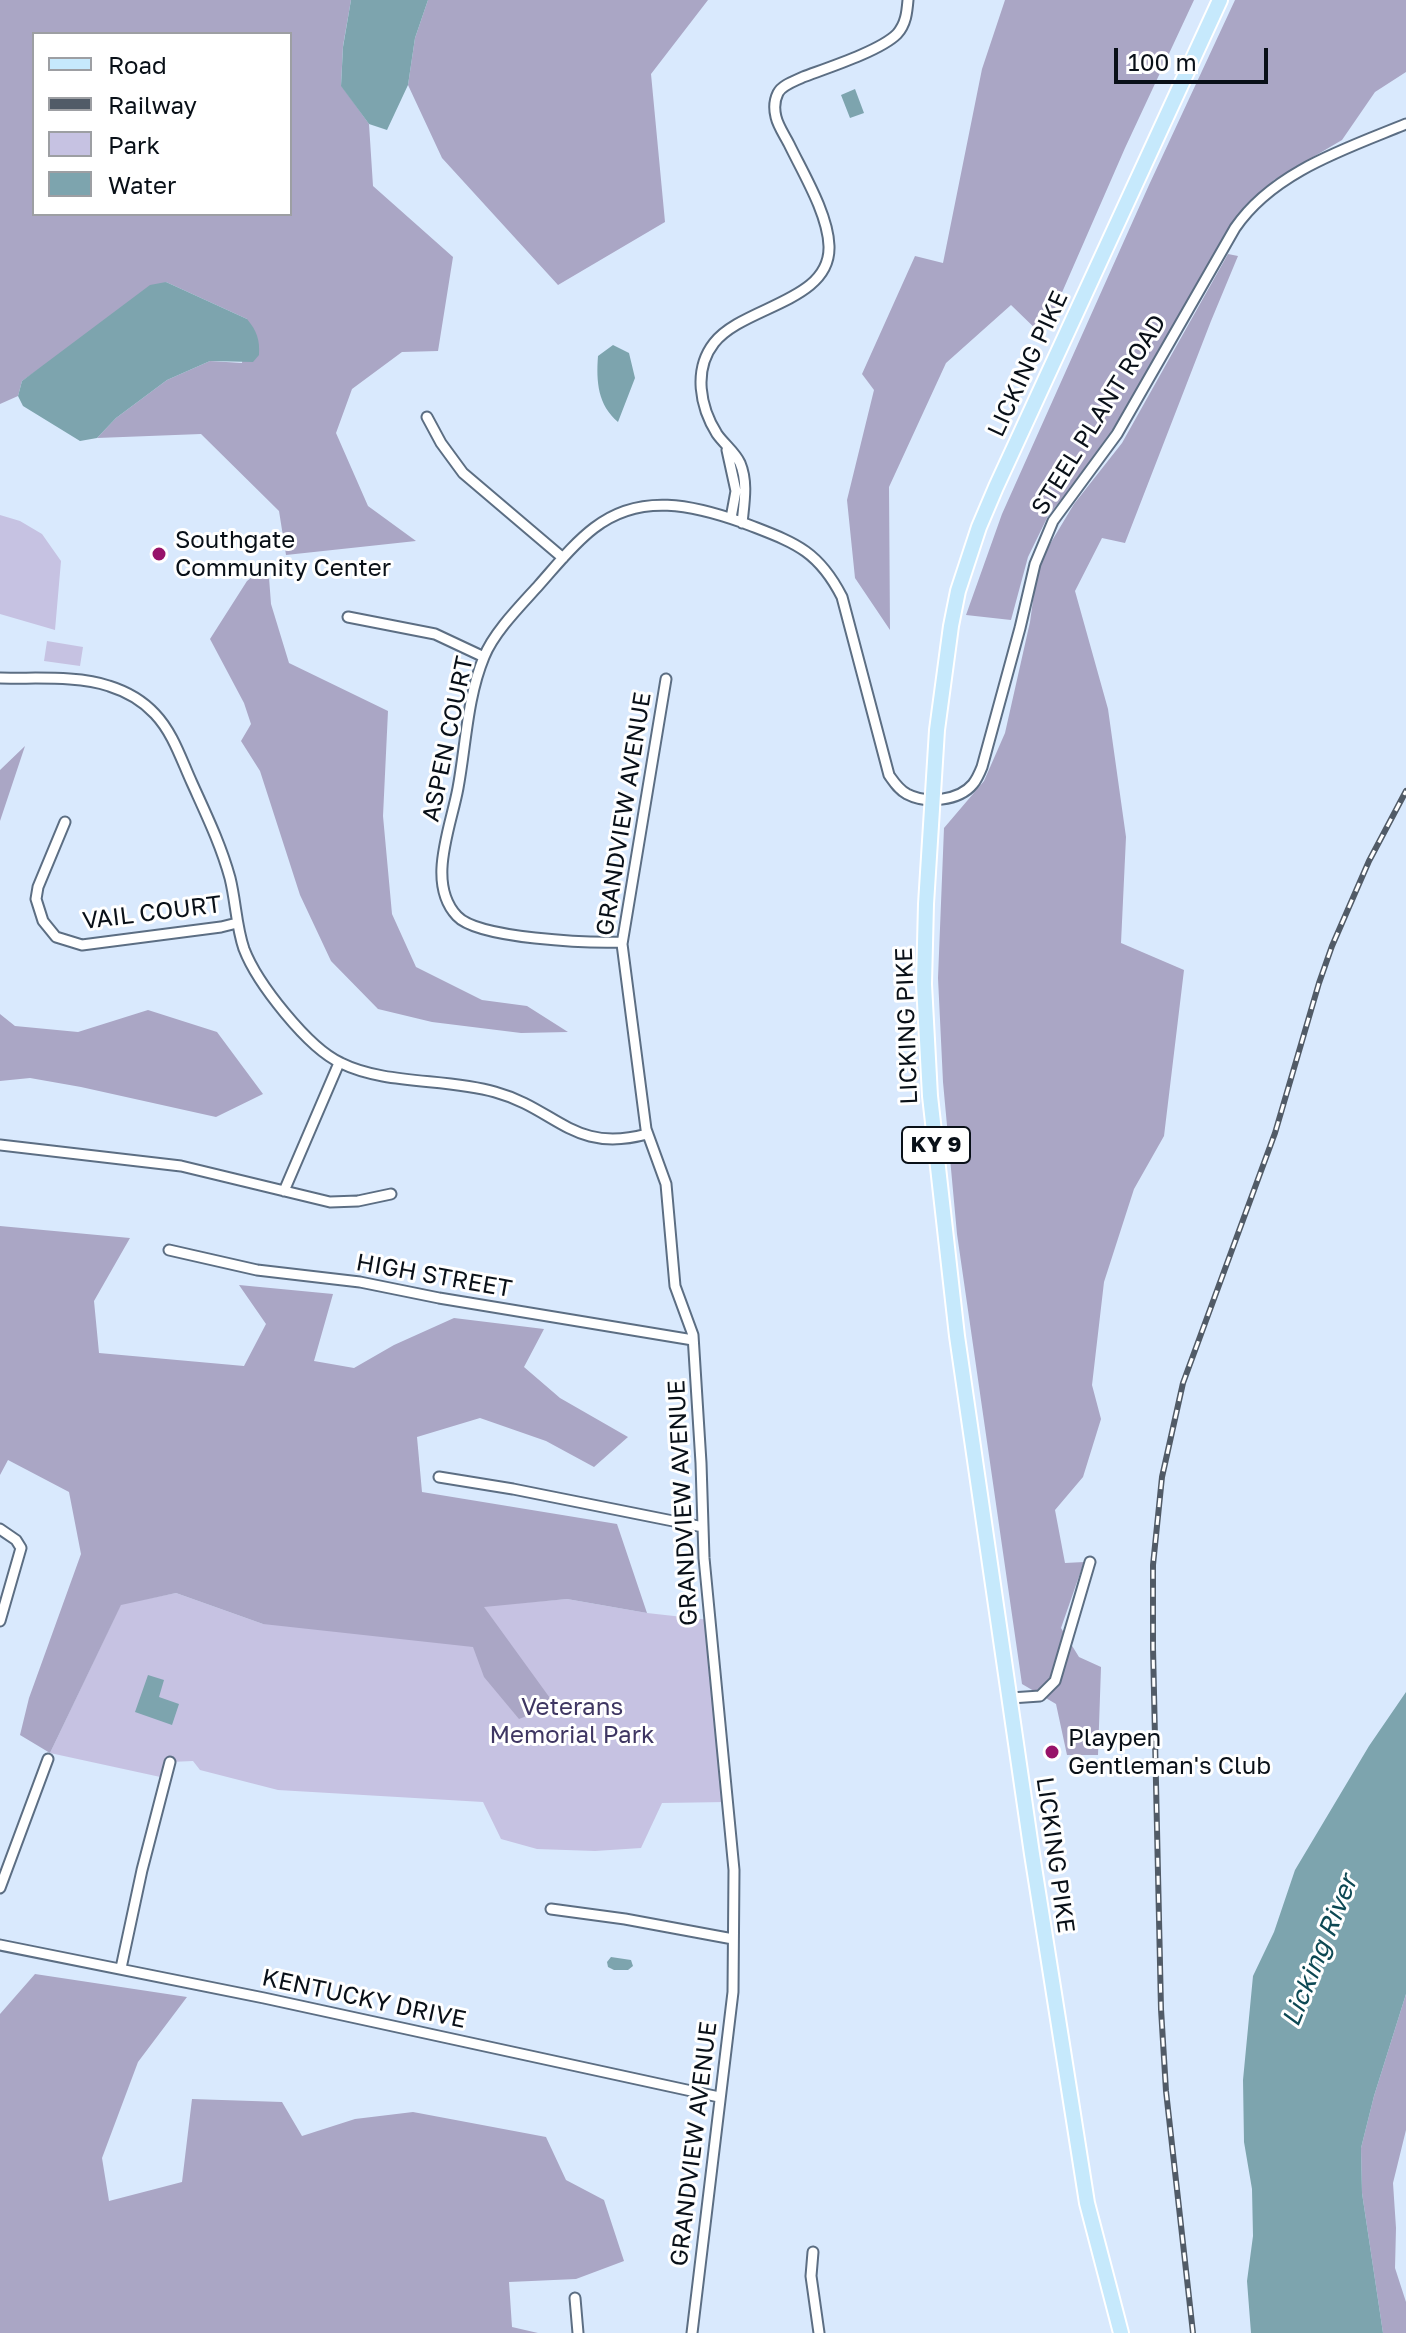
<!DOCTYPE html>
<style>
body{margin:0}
#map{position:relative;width:1406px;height:2333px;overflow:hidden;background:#d9e9fd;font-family:"Golos Text",sans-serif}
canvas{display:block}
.legend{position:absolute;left:32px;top:32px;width:260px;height:184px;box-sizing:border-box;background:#fff;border:2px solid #9d9fa3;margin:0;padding:10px 14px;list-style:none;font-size:24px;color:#091018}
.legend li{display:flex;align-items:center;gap:16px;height:40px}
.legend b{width:40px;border:2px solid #9d9fa3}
.scale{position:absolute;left:1114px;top:48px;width:154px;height:36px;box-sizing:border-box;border:4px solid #091018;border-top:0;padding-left:10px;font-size:24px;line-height:28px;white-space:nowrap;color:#091018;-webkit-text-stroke:6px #fff;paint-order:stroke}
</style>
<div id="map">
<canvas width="1406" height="2333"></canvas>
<ul class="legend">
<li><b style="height:10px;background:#c6e9fc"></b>Road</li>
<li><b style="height:10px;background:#515b67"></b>Railway</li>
<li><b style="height:22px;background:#c6c2e2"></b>Park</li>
<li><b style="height:22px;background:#7da4ae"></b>Water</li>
</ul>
<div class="scale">100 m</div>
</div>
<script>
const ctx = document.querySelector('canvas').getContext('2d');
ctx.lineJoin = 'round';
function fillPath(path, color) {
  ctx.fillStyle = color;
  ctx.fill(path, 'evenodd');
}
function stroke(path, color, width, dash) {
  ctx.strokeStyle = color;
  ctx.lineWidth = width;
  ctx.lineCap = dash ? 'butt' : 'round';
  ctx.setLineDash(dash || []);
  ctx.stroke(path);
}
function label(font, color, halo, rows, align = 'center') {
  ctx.font = font + ' "Golos Text",sans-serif';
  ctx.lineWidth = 6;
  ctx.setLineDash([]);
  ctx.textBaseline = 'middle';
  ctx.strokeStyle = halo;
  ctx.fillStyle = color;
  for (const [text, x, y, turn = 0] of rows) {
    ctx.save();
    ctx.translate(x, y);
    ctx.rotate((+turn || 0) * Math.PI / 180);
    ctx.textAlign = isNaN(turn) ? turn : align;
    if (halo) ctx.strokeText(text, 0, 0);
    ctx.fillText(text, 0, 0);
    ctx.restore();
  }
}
fillPath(new Path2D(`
 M0 515 20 521 42 534 61 561 55 630 0 614Z
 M47 641 83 647 80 666 44 661Z
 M176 1593 263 1624 567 1599 647 1613 710 1620 726 1802 662 1803 641 1848 595 1851 537 1849 501 1839 483 1802 278 1790 200 1770 193 1761 170 1762 165 1778 50 1753 121 1604Z`), '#c6c2e2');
fillPath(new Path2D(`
 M0 0H351L343 46 341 85 369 124 373 186 453 257 438 351 402 352 352 389 336 433 368 506 416 541 286 555 279 511 201 434 97 438 116 418 167 380 210 361 242 363 247 319 166 282 22 381 18 396 0 404ZM34 34H290V214H34Z
 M428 0H708L651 74 665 222 558 285 442 158 408 85 415 38Z
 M1005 0H1194L1125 148 1043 336 1011 305 946 363 889 487 890 630 855 578 847 500 874 390 862 374 915 256 943 263 982 69Z
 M1235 0H1406V72L1375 92 1342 140 1274 180 1237 218 1100 451 1048 516 1028 557 1011 620 966 615 1002 514 1149 185Z
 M1228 254 1238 256 1211 321 1125 543 1102 538 1075 591 1108 709 1126 837 1121 943 1184 970 1164 1136 1134 1189 1104 1282 1092 1385 1101 1419 1083 1477 1055 1510 1065 1563 1084 1562 1061 1628 1079 1657 1101 1667 1098 1755H1067L1056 1704 1022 1684 957 1234 943 1082 938 978 944 828 984 781 1005 733 1030 622 1038 564 1074 504 1122 443Z
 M268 564 271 604 289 663 388 711 383 816 392 914 416 967 482 1000 527 1006 568 1032 521 1033 432 1022 378 1009 331 961 300 895 260 771 241 741 251 724 244 703 210 639 247 581Z
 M25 746 0 821V770Z
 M148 1010 217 1032 263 1094 216 1117 81 1087 30 1078 0 1081V1014L15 1026 78 1032Z
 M0 1226 130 1238 94 1301 99 1353 244 1366 266 1324 239 1285 333 1294 314 1361 354 1368 394 1345 454 1318 544 1329 524 1367 560 1398 628 1437 594 1467 546 1441 480 1418 417 1437 422 1492 617 1524 647 1613 567 1599 484 1607 555 1705 519 1719 484 1677 473 1647 263 1624 176 1593 121 1605 50 1753 20 1735 29 1698 81 1554 69 1492 8 1460 0 1475Z
 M35 1974 187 1997 138 2062 102 2158 109 2201 182 2182 192 2099 282 2102 302 2136 355 2119 413 2112 546 2137 566 2180 604 2200 624 2261 576 2279 509 2282 512 2327 538 2333H0V2014Z
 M1406 1994V2130L1393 2183 1396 2228 1395 2268 1406 2302V2333H1383L1362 2193 1361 2148 1374 2096Z`), '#aaa6c5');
fillPath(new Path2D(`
 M351 0H428L415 38 408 85 387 130 369 124 341 86 343 47Z
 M855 89 864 113 850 118 841 95Z
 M166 282 247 319C257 331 260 340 259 355L253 362 210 361 167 380 116 418 97 438 80 441 23 406 18 396 22 381 150 285Z
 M613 345 629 353 635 378 618 422C598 405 596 382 598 356Z
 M148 1675 164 1680 159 1697 179 1704 172 1725 135 1712Z
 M1406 1692V1994L1374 2096 1361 2148 1362 2193 1383 2333H1251L1247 2281 1253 2236 1252 2189 1244 2142 1243 2080 1253 1976 1274 1932 1295 1870 1369 1746Z
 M611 1957 631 1960 633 1966 628 1970H614L608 1967 607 1962Z`), '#7da4ae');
const street = new Path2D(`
 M427 417 441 443 463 473 563 558
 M727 450 736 491 731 518
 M742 523C744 503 748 482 740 463 735 452 724 444 717 434 700 407 693 370 714 343 743 306 831 302 829 246 828 214 803 173 789 144 785 136 778 126 776 117 774 109 774 101 778 93 782 85 795 81 803 77 827 68 880 51 897 34 906 24 907 12 908 0
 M348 617 435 634 484 657
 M0 678C32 679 79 675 109 686 125 691 143 701 155 714 173 733 181 759 192 783 206 814 221 845 230 878 236 902 236 926 244 949 257 983 308 1048 341 1063 385 1085 447 1078 495 1092 557 1109 573 1154 647 1134
 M666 679 622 944 646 1129 666 1184 675 1286 693 1335 701 1463 704 1558 734 1870 733 1992 692 2333
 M65 822 38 887 36 899 43 921 56 937 82 945 221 927 237 923
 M622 942C589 943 478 939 457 916 426 883 451 827 458 788 466 745 467 698 484 657 494 632 521 605 539 585 556 566 573 544 594 528 640 492 694 505 744 523 792 542 817 548 842 597L889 775C894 782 898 789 907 794 926 804 959 801 973 784 977 779 980 772 982 767L1020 628 1035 564 1053 521 1117 434 1235 228C1273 172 1345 149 1406 124
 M0 1145 181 1166 330 1202 358 1201 391 1194
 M284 1191 339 1063
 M169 1250 257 1270 360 1282 439 1298 693 1340
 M439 1477 513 1489 703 1527
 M0 1529 16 1540 21 1548 0 1621
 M1011 1698 1040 1696 1055 1681 1090 1562
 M0 1888 48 1759
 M551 1909 625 1919 733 1939
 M0 1945 264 1998 719 2097
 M121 1968 142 1870 170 1762
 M813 2252 811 2276 819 2333
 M575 2298 578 2333`);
const primary = new Path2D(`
 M1121 2333 1087 2203 1032 1854 957 1336 930 1096 924 984 926 904 937 730 951 626 958 591 979 527 996 487 1220 0`);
stroke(street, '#5c6e83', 13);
stroke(primary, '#fff', 18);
stroke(street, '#fff', 9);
stroke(primary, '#c6e9fc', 14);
const rail = new Path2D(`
 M1193 2333 1166 2091 1161 2009 1153 1648V1565L1162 1477 1183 1383 1275 1133 1319 983 1332 946 1369 861 1406 791`);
stroke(rail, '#515b67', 6);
stroke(rail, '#fff', 3, [9]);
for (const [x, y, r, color] of [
 [159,554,8,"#971269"],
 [1052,1752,8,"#971269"]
]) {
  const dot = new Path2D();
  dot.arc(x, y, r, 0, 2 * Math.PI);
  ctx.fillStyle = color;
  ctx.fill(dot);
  stroke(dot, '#fff', 3);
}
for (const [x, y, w] of [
 [936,1145,68]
]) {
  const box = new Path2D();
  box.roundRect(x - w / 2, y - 18, w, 36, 6);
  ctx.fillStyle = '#fff';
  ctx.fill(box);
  stroke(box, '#091018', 2);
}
label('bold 22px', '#091018', null, [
 ["KY 9",936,1145]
]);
label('24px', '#091018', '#fff', [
 ["LICKING PIKE",1028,364,-65],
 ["STEEL PLANT ROAD",1099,415,-58],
 ["ASPEN COURT",448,739,-78],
 ["GRANDVIEW AVENUE",624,814,-81],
 ["VAIL COURT",152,913,-7],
 ["LICKING PIKE",907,1026,-92],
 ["HIGH STREET",434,1276,10],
 ["GRANDVIEW AVENUE",683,1503,-93],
 ["LICKING PIKE",1055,1855,82],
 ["KENTUCKY DRIVE",364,1999,12],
 ["GRANDVIEW AVENUE",694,2144,-83]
]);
label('24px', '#091018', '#fff', [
 ["Southgate",175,540],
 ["Community Center",175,568],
 ["Playpen",1068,1738],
 ["Gentleman's Club",1068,1766]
], 'left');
label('24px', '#3e3662', '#fff', [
 ["Veterans",572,1707],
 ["Memorial Park",572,1735]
]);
label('italic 26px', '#0c4853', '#fff', [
 ["Licking River",1320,1951,-68]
]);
</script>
